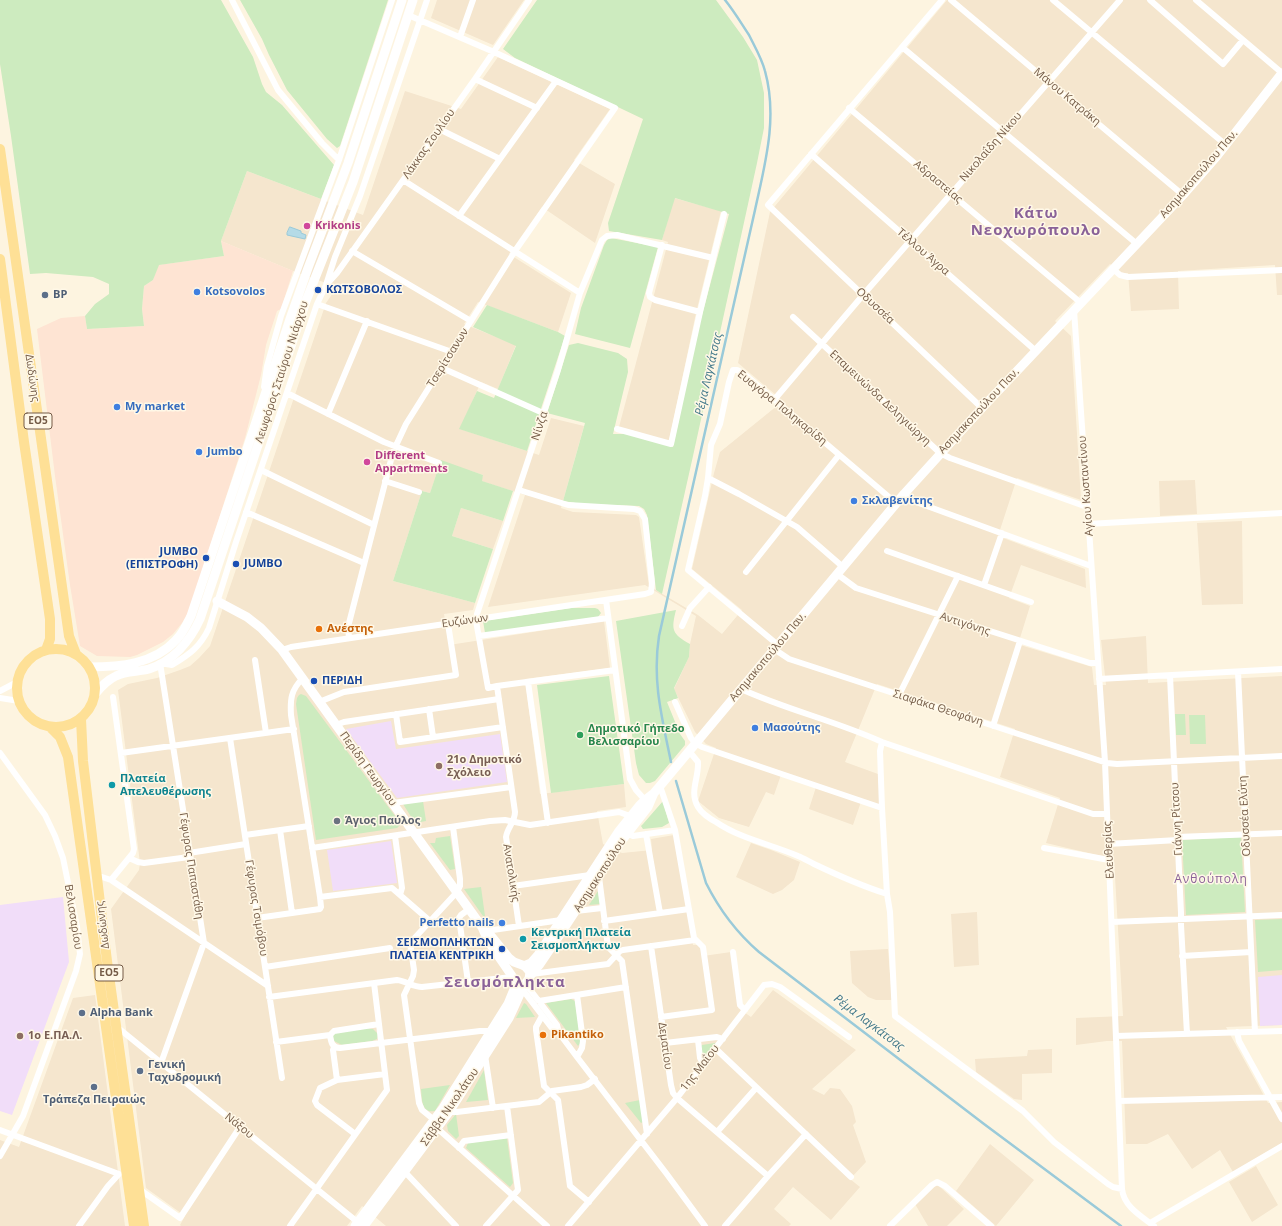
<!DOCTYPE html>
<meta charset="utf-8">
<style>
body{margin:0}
canvas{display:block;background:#fdf4e0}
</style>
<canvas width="1282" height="1226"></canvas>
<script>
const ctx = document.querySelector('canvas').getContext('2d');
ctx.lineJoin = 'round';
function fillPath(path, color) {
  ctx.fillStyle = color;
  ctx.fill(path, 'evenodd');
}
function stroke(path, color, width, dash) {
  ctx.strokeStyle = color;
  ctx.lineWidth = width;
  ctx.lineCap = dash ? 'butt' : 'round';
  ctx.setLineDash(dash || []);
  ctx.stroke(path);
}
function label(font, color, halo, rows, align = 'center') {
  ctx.font = font + ' "Open Sans",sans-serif';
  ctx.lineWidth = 3;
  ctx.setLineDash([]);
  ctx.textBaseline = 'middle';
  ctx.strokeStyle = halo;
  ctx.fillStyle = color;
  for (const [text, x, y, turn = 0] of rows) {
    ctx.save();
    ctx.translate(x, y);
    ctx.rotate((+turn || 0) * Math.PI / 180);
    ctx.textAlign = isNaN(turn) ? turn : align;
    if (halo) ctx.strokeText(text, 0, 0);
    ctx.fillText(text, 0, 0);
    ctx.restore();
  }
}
fillPath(new Path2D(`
 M437 0H524L493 45 431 18Z
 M947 0H1282V295H1277L1275 265 1178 271 1179 309 1131 311 1128 273H1122L1110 264 1055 321 1071 336 1081 500 1017 478 998 536 1085 569 1086 588 1021 565 1009 598 1030 606 1020 638 1017 644 1092 667 1094 685H1106L1101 640 1146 636 1148 683 1282 676V1025L1226 1027 1268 1103 1282 1102V1143L1233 1172 1220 1150 1192 1169 1168 1134 1147 1144H1126L1122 1041H1107L1076 1045V1018L1123 1016 1114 859 1046 843 1060 798 1000 777 1015 729 877 684 845 762 878 774 880 805 862 799 853 825 809 809 817 784 782 772 774 795 766 792 749 827 719 818 698 801 716 748 706 744 695 732 674 689 689 657 690 644 696 616 645 585 488 607 525 495 481 481 483 475 441 461 430 493 422 491 393 581 475 603 473 610 444 614 449 645 604 621 610 668 525 679 540 794 624 784 626 807 597 811 603 844 622 853 652 850 651 839 674 835 693 945H699L703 956 731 952 738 1008 751 1017 773 990 856 1050 812 1089 824 1095 830 1088 840 1089 852 1106 856 1122 853 1125 866 1162 850 1179 860 1187 831 1220 793 1187 774 1209 791 1224 789 1226H386L362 1206 347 1226H181L180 1225 185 1216 146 1188 111 909 139 870 140 863 118 690 128 684 157 678 180 670 190 666 199 658 210 646 326 303 337 287 293 271 221 241 247 171 363 215 405 91 461 109 498 57 610 109 574 160 615 184 595 243 542 207 509 254 571 293 558 332 478 302 464 324 516 345 498 389 481 382 460 429 539 455 551 418 584 426 561 508 573 512 636 515 639 517 649 586 698 615 722 634 742 610 692 569 714 473 720 452 783 401 738 363 770 212Z
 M674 198 721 211 696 313 669 441 619 427 668 242 662 240Z
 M1195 480 1197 514 1160 516 1159 481Z
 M461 508 503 521 493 549 452 536Z
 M1242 521 1243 604 1202 605 1197 523Z
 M751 843 771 850 800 862 794 880 782 890 773 894 736 877Z
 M977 912 979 965 954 967 951 914Z
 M888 949 892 1000H876L868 997 852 983 850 951Z
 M95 995 125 1226H0V1140L19 1147 73 998Z
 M1052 1049V1073L1022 1074V1100L1014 1099 976 1072 975 1059 1027 1056 1028 1050Z
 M990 1144 1034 1180 996 1226 956 1191Z
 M1256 1166 1278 1205 1252 1222 1229 1182Z
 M934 1186H939L964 1209 947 1226H928L915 1204Z`), '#f5e6ce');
fillPath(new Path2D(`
 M221 241 293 271 281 309 277 311 266 345 261 375 245 438 189 611 182 623 173 634 163 642 137 655 130 657 97 656 80 646 70 585 55 476 37 329 61 318 85 316 87 329 144 326 142 309 144 286 153 280 158 265 224 256Z`), '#fee4d3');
fillPath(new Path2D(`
 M391 721 396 749 500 734 507 782 397 798 346 729Z
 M391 841 397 883 333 891 327 850Z
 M63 897 69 962 12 1115 0 1111V905Z
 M1282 975V1025L1260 1026 1258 977Z`), '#f1ddf9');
fillPath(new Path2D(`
 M0 0H221L253 57 262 84 266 92 282 105 334 165 321 199 247 171 221 241 224 256 159 265 153 280 144 286 142 309 144 326 87 329 85 316 95 304 109 294V284L93 277 46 273 30 274 11 136 0 64Z
 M240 0H388L340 146 337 148 327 139 287 90 269 55 262 39Z
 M537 0H716L743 37 757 60 764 93V128L757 163 693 456 662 594 656 590 647 515 644 509 639 506 582 504 563 501 585 423 547 413 569 345 578 343 618 353 627 359 628 372 613 434H627L673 447 698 330 729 214 675 198 662 240 609 231 608 223 643 119 515 58 503 49Z
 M611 238 658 247 630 348 575 334 581 308 604 245 607 240Z
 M487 305 558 332 565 336 527 451 459 429 477 391 494 398 516 346 473 327Z
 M441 460 483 475 482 481 513 491 503 521 461 508 452 536 493 549 475 603 393 581 422 491 430 493Z
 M571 608H595L598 609 601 613 598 617 485 633 483 621Z
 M676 610C671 630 672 634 690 644L689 657 674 688 678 698 667 702 680 734 685 741V745L655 781 650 783H646L639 775 636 763 616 621Z
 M609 676 624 784 551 793 537 685Z
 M301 694 306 696 398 820 400 825 397 828 316 840 296 704 297 698 299 695Z
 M1175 714H1185L1186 735H1176Z
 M1189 715H1205L1206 744H1190Z
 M423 801 426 821 415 823 403 804Z
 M663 801 669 823 662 827 643 829 641 826 643 824Z
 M450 836 455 869 450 870 430 843H435L436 838Z
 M1241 837 1245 912 1186 915 1182 840Z
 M481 887 485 916H483L464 889Z
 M598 891 600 904 589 905Z
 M1282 919V970L1258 972 1255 920Z
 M571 999 575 1001 581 1042 578 1046 546 1003Z
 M524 1003 526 1004 535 1017 516 1018Z
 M366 1028 373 1029 378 1034 377 1039 372 1041 342 1045 334 1041 333 1037 334 1033Z
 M715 1043 716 1045 705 1058 702 1056 701 1046 702 1045Z
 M484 1070 488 1100 466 1102Z
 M450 1085 435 1111C421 1114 422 1098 421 1089Z
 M640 1100 643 1122 641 1123 625 1103Z
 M456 1114 459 1136 456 1139 448 1131 447 1125Z
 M507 1138 513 1183 510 1187 466 1148 468 1143Z`), '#cdebbf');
const water = new Path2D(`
 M290 227 301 231V233L306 235 305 239 287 235V233Z`);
fillPath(water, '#b5dbe7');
stroke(water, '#9acad9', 1);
stroke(new Path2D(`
 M671 762C662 718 652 681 659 636L755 210C765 164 778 118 765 71 762 59 755 47 749 35 741 23 734 11 725 0
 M676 781 706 883C719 909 737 933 759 952L984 1124 1121 1226`), '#9acad9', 2.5);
stroke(new Path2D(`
 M232 0 278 90 322 143 339 160
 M942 0 768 205 982 408
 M951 0 1183 195
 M1053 0 1226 145
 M1150 0 1223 64 1243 40
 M1196 0 1282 73
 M460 37 473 0
 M902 47 1137 244
 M475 79 537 108
 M849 108 1081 303
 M439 129 500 159
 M811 154 1036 351
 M403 180 580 293
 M459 216 556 81
 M662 245 649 293 650 297 655 300 700 312
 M352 251 471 321
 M1113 269 1120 275 1128 277 1282 270
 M327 284 337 273 475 79 529 0
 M317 304 452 352
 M1074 310 1105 762 1122 1189C1124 1207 1141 1216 1154 1226
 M793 317 940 453 950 458 1087 507
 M442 368 543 413
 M264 387 267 366 281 316 339 160 392 0
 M287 393 384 442 439 463
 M774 400 863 295 1120 0
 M328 414 367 321
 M617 429 671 444 700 312 724 214
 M261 470 374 525
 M708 478 739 494 797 527 843 567
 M385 481 419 492
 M904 494 916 502 1091 566
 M246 512 364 563
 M1088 524 1282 513
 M887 551 1031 602
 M746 572 839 455
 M837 574 856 588 1090 663H1098
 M984 585 1002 533
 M606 600 630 779 636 790 645 800
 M682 626 690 608 709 587
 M479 636 608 618
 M349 638 348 627 393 452 406 424 515 251 615 108 494 52 408 15
 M778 645 688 570 705 496 708 478 711 445 720 424 729 382 733 370H737L743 373 896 503
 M774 649 789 659 1107 763 1117 764 1282 756
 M282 650 291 647 645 594 651 592 652 583 645 519 640 511 634 509 568 505 519 490
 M255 660 266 733
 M1238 672 1255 1032
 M1170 676 1181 913V925L1187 1034
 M303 678C291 690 290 699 291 715L320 897
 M1099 679 1282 669
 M528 682 548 823
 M497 686 615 670
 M741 689C787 710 836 721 882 742L1093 814H1107
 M0 691 17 682
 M899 695 958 576
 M0 698 19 701
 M319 702 344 692 456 675 448 624
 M675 702 691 738 695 743 702 747 882 808
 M429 709 433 737
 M396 714 400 742 503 727
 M336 725 344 722 499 699
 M993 726 1020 641
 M230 738 282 1078
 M882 742 880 751 882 808 887 894 890 912 895 1016 1023 1111 1054 1142 1108 1184 1113 1187 1122 1189
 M689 751 698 762C699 778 689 792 698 807 702 814 709 818 716 822 741 839 770 844 798 856 803 858 808 861 814 864 837 875 862 886 887 894
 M0 753 45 815 55 836 63 858 77 927 80 954 76 971 23 1116 0 1156
 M121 753 294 729
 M660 786 675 830 694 938 703 947 712 1010 661 1017
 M393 803 511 787
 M453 827 460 879V886L457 892 410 943 414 970 413 976 404 995 419 1103 422 1110 433 1119 437 1128 547 1226
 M280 830 292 913
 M627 833 633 836 675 830
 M646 834 660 913
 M245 835 309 826
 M395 836 402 888 400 895
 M1177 837 1282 833
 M1108 844 1178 840
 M312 848 490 821 505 820 530 825 619 812 630 816
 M1044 848 1109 860
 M189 853 246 844
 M129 858 138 862 144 863 189 857
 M97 876 102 877 111 880 133 853 134 849 113 697
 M599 877 608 947 622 961 647 1134
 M111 880 268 986
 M513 886 590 875
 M576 911 602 908
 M257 918 320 909 321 907 320 897 392 888 430 921
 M604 921 689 909
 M1112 922 1282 915
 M519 926 506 837C507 828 515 822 515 812L497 686 488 688 476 621 477 614 558 370 580 293 602 240 607 236 617 235 713 258
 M486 931 561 920
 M651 946 671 1085 673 1093 677 1098 768 1176
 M733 952 740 1005 745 1010
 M1182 956 1251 952
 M265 967 390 948
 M532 974 608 964 620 951 623 950 695 940
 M468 982 459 918 461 915 469 909
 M525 983 557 1025 559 1033
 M522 989 551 1027 559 1033 577 1057 666 1173 705 1226
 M577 995 583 1041 582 1048 577 1057
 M269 997 397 980C406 981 413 987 422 987L512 977
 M539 1001 626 987
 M542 1016 536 1027V1030L544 1086 558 1100 570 1186 589 1202
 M379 1024 334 1031 330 1035C331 1042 332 1048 340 1048L480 1031H491
 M117 1027 360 1224
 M1237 1032 1239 1041 1282 1119
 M1116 1036 1282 1031
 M698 1040 700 1058 704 1065
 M276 1042 330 1035
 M665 1043 717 1037 723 1039
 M334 1047 333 1050 337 1080
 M716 1049 851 1177
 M485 1055 493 1108
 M161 1063 204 943 160 663 172 665C190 654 200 647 209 628L236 542 317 304 326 285 335 257 360 196 427 0
 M1119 1101 1282 1097
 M449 1112H457L539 1102 552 1091 581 1087 587 1085 595 1079
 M0 1130 119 1174 108 1186 79 1226
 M717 1132 756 1088
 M355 1134 317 1105 315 1101 320 1088 337 1080 385 1074
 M459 1148 464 1141 511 1135
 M404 1171 456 1226
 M139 1189 180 1218 240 1127
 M1150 1223 1282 1146
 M290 1226 387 1090 374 983
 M486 1226 518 1190 507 1106
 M568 1226 677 1098 764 985 772 984 780 987 849 1037
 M725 1226 768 1176 806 1134
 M890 1226 932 1185 937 1182 945 1186 991 1226`), '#fff', 6);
stroke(new Path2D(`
 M217 601 247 617 261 628 282 650 482 927 488 941 512 976
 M89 667C120 667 154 664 176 640 183 633 187 624 191 616L246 452 290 319 308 268 348 163 402 0
 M95 694C101 687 107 680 116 676 126 671 138 672 149 669 173 661 190 641 200 619L306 301 353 182 413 0
 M524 966 531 963 538 955 619 831 639 806 645 800 654 793 660 786 904 494 982 408 1183 195 1217 156 1282 73
 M530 976 540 964 561 933 620 843 648 807 654 793
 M355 1226 443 1108 508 1004 517 982
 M364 1226 449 1112 509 1018 515 1005 524 985 529 979 530 972 525 966 514 962 509 958 488 932`), '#fff', 9);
stroke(new Path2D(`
 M0 149 69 636 76 654
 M0 259 24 442 50 619V639L46 650
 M17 688a39 39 0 1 1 78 0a39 39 0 1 1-78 0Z
 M81 719 83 761 107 961 144 1226
 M50 727 60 737 68 757 134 1226`), '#fee096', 10);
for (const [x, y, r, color] of [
 [307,226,4,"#d1479c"],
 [318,290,4,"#1a4fb4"],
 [197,292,4,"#3f7fe0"],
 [45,295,4,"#5c6f8a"],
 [117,407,4,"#3f7fe0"],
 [199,452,4,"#3f7fe0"],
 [367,462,4,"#d1479c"],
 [854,501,4,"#3f7fe0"],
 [206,558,4,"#1a4fb4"],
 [236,564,4,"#1a4fb4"],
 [319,629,4,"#e8710a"],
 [314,681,4,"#1a4fb4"],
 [755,728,4,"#3f7fe0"],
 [580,735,4,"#2e9e5b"],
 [439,766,4,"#8d6e63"],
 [112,785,4,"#0f9aa8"],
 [337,821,4,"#6b7280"],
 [502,923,4,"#3f7fe0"],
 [523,939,4,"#0f9aa8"],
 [502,949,4,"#1a4fb4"],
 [82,1013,4,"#5c6f8a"],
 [543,1035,4,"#e8710a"],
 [20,1036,4,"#8d6e63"],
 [140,1071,4,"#5c6f8a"],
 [94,1087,4,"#5c6f8a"]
]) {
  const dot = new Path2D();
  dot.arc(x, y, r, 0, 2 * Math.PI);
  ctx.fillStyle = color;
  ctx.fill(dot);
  stroke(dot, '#fff8e7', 1.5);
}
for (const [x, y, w] of [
 [38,421,28],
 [109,973,28]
]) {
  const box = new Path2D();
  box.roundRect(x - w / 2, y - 8, w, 16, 3);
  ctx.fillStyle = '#fff8e7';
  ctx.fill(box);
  stroke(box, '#745b47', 1);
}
label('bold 10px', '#745b47', null, [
 ["ΕΟ5",38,421],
 ["ΕΟ5",109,973]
]);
label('11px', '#745b47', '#fff8e7', [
 ["Μάνου Κατράκη",1067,97,40],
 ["Λάκκας Σουλίου",429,144,-55],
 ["Νικολαΐδη Νίκου",991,147,-49],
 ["Ασημακοπούλου Παν.",1199,174,-49],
 ["Αδραστείας",938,182,40],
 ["Τέλλου Άγρα",923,252,41],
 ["Οδυσσέα",875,306,43],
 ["Τσερίτσανων",448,358,-58],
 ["Λεωφόρος Σταύρου Νιάρχου",282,372,-72],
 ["Δωδώνης",32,378,82],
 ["Επαμεινώνδα Δεληγιώργη",880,398,43],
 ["Ευαγόρα Παληκαρίδη",782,408,39],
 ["Ασημακοπούλου Παν.",979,411,-47],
 ["Νίνζα",540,426,-72],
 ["Αγίου Κωσταντίνου",1086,486,-94],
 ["Ευζώνων",465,621,-8],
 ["Αντιγόνης",965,624,18],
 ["Ασημακοπούλου Παν.",768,657,-50],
 ["Σιαφάκα Θεοφάνη",938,708,18],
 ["Περίδη Γεωργίου",368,769,54],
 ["Οδυσσέα Ελύτη",1245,816,-93],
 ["Γιάννη Ρίτσου",1177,819,-93],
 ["Ελευθερίας",1109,850,-93],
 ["Γέφυρας Παπαστάθη",191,866,81],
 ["Ανατολικής",511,873,81],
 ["Ασημακοπούλου",600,875,-57],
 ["Γέφυρας Τσιμόβου",256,908,81],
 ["Βελισσαρίου",73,917,81],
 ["Δωδώνης",103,925,-97],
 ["Δεματίου",665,1046,82],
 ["1ης Μαΐου",700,1068,-52],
 ["Σάββα Νικολάτου",450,1107,-55],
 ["Νάξου",239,1126,39]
]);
label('bold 11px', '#b23c85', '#fff8e7', [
 ["Krikonis",315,226],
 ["Different",375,456],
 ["Appartments",375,469]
], 'left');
label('bold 11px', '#164399', '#fff8e7', [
 ["ΚΩΤΣΟΒΟΛΟΣ",326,290],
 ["JUMBO",198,552,"right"],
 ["(ΕΠΙΣΤΡΟΦΗ)",198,565,"right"],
 ["JUMBO",244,564],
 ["ΠΕΡΙΔΗ",322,681],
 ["ΣΕΙΣΜΟΠΛΗΚΤΩΝ",494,943,"right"],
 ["ΠΛΑΤΕΙΑ ΚΕΝΤΡΙΚΗ",494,956,"right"]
], 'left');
label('bold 11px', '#366cbe', '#fff8e7', [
 ["Kotsovolos",205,292],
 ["My market",125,407],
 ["Jumbo",207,452],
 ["Σκλαβενίτης",862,501],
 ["Μασούτης",763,728],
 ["Perfetto nails",494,923,"right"]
], 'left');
label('bold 11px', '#4e5e75', '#fff8e7', [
 ["BP",53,295],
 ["Alpha Bank",90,1013],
 ["Γενική",148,1065],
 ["Ταχυδρομική",148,1078],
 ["Τράπεζα Πειραιώς",94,1100,"center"]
], 'left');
label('bold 11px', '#c56008', '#fff8e7', [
 ["Ανέστης",327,629],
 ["Pikantiko",551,1035]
], 'left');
label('bold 11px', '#27864d', '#fff8e7', [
 ["Δημοτικό Γήπεδο",588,729],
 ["Βελισσαρίου",588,742]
], 'left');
label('bold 11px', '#785e54', '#fff8e7', [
 ["21ο Δημοτικό",447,760],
 ["Σχόλειο",447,773],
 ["1ο Ε.ΠΑ.Λ.",28,1036]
], 'left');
label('bold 11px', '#0d838f', '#fff8e7', [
 ["Πλατεία",120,779],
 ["Απελευθέρωσης",120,792],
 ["Κεντρική Πλατεία",531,933],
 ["Σεισμοπλήκτων",531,946]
], 'left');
label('bold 11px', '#5b616d', '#fff8e7', [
 ["Άγιος Παύλος",345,821]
], 'left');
label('italic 12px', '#407789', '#fff8e7', [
 ["Ρέμα Λαγκάτσας",709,374,-77],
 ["Ρέμα Λαγκάτσας",869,1023,37]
]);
ctx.letterSpacing = '1px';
label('12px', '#8a6298', '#fff8e7', [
 ["Ανθούπολη",1211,880]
]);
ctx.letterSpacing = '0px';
ctx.letterSpacing = '1px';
label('bold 15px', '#8a6298', '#fff8e7', [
 ["Κάτω",1036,214],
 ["Νεοχωρόπουλο",1036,231],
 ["Σεισμόπληκτα",505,983]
]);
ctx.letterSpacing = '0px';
</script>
